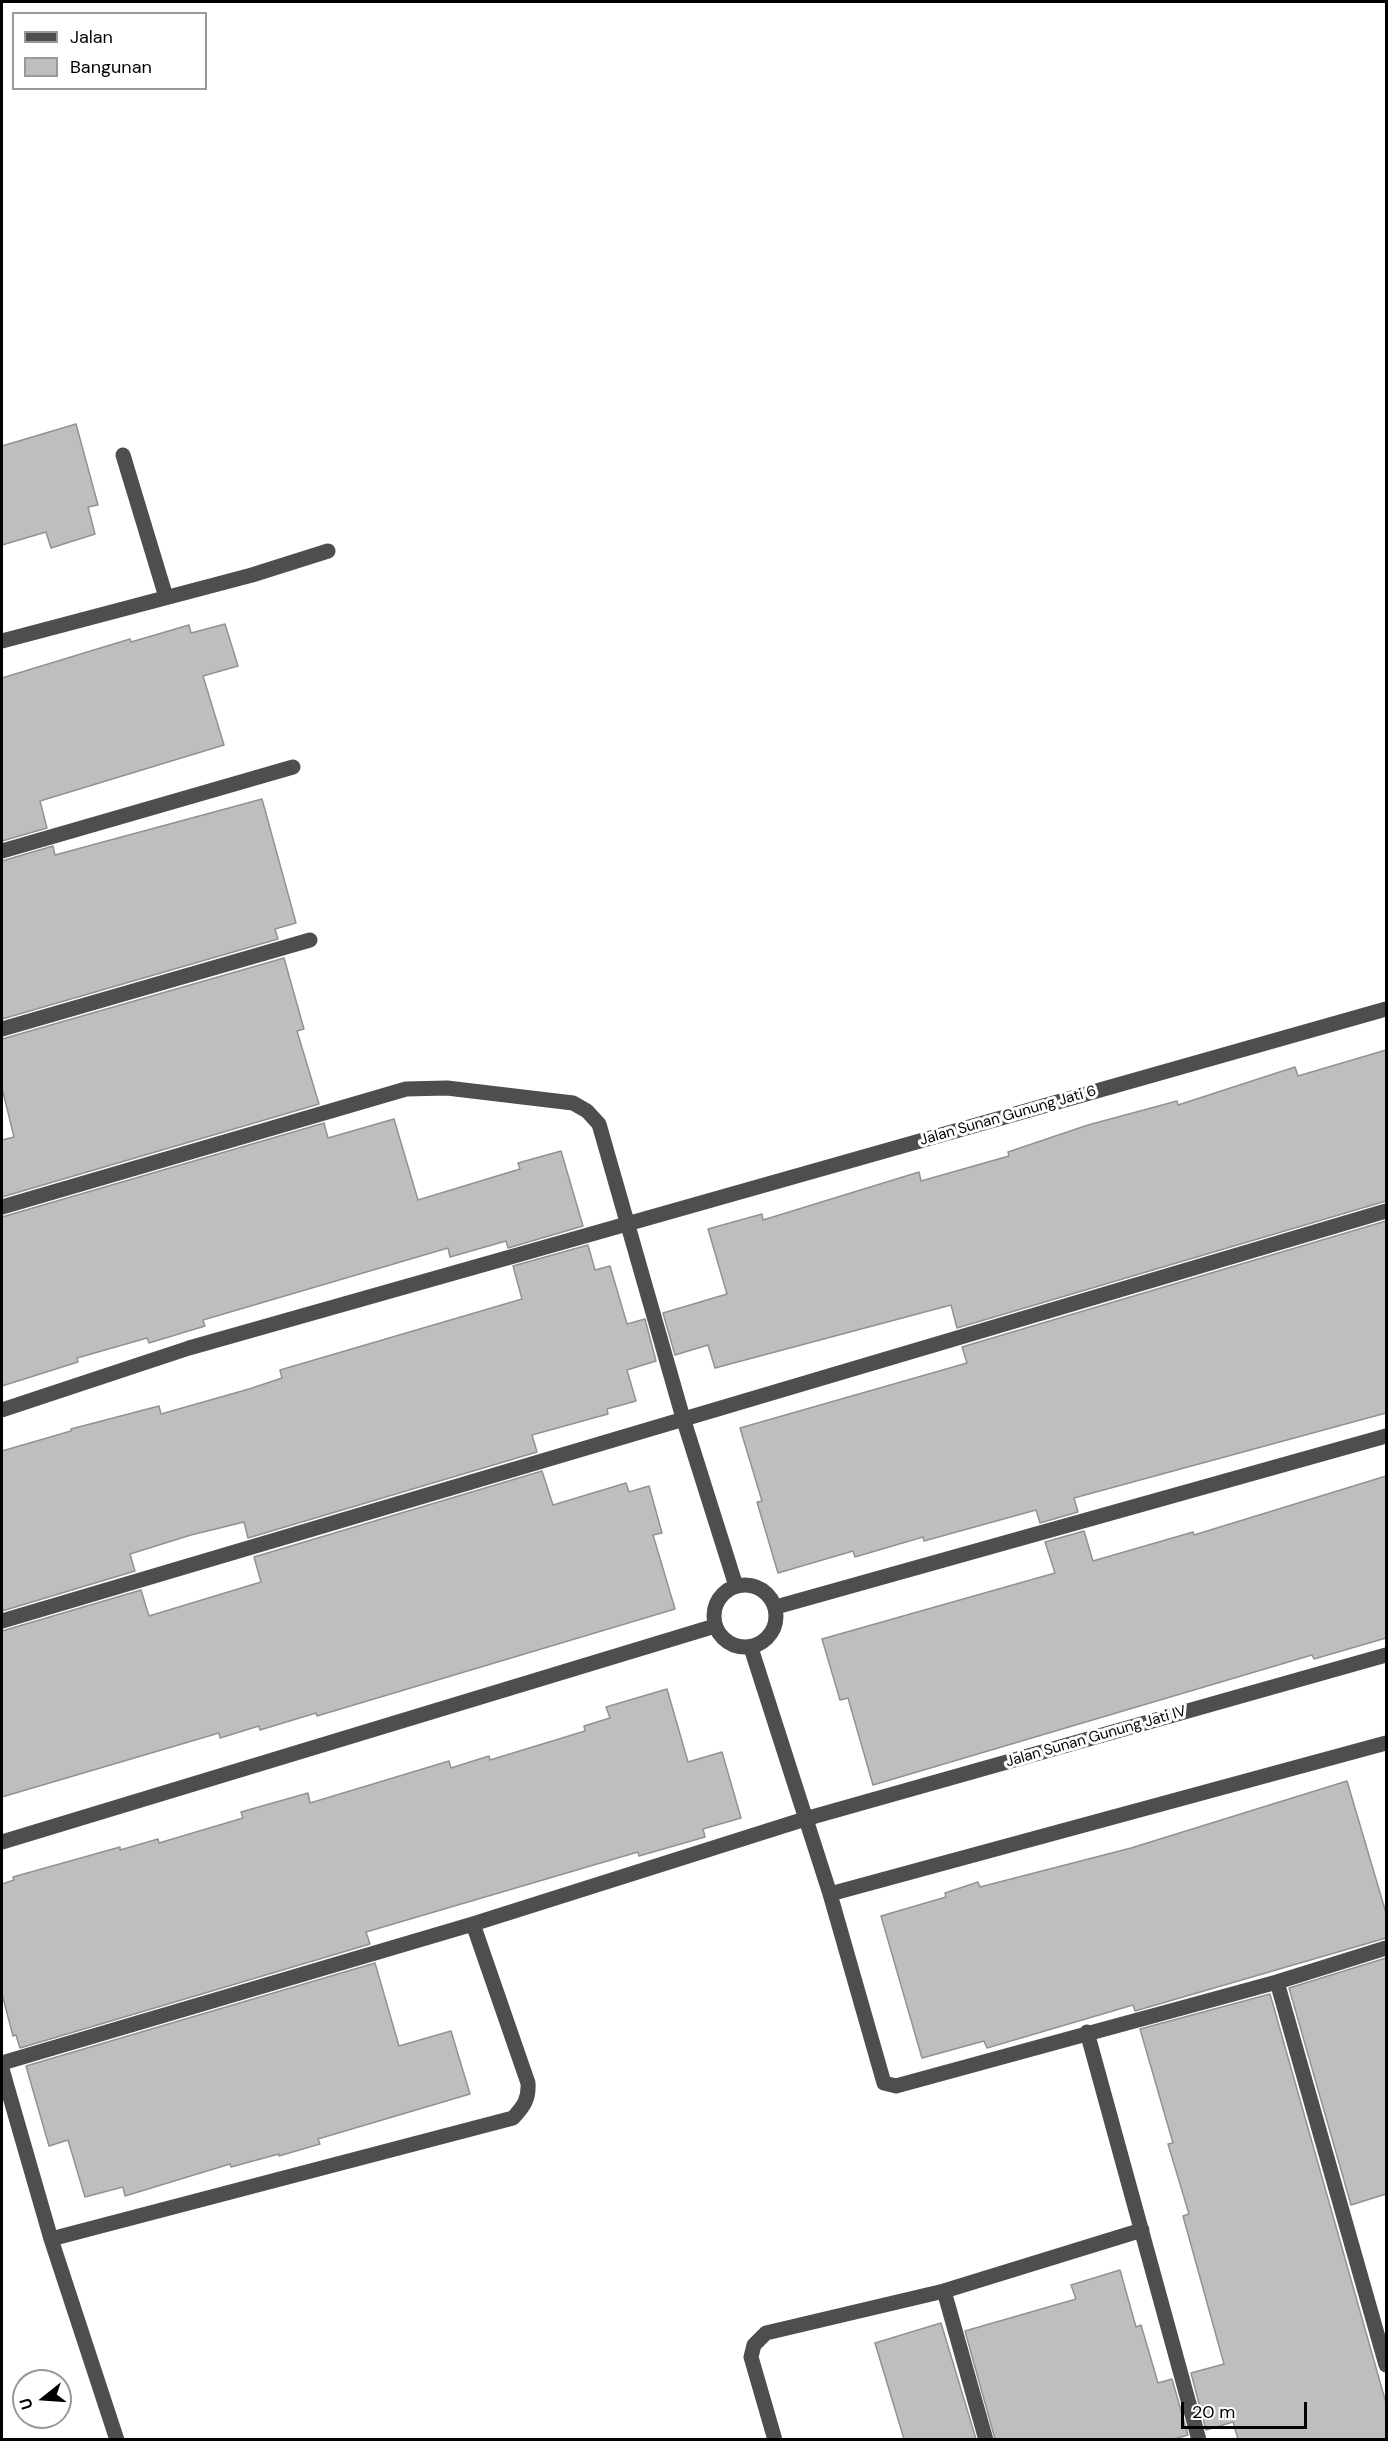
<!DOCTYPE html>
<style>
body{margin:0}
#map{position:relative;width:1388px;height:2441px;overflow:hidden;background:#fff;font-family:"DM Sans",sans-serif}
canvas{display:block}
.frame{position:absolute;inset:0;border:3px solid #000;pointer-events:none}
.legend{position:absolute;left:12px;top:12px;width:195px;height:78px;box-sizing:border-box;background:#fff;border:2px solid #999;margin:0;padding:8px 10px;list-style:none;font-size:18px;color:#000}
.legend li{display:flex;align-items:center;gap:12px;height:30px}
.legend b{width:30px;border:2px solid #999}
.north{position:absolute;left:12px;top:2369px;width:60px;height:60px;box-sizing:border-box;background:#fff;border:2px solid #999;border-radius:50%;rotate:253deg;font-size:16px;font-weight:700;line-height:24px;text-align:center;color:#000}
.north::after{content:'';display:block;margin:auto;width:21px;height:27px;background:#000;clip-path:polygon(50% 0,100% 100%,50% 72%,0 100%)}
.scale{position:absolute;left:1181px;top:2402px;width:126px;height:27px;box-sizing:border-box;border:3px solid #000;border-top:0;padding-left:8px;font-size:18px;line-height:21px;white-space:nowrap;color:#000;-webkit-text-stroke:4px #fff;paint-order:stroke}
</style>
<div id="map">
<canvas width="1388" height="2441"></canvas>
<div class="frame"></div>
<ul class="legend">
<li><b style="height:8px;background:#4e4e4e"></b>Jalan</li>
<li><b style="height:16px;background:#bebebe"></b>Bangunan</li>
</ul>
<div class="north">U</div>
<div class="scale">20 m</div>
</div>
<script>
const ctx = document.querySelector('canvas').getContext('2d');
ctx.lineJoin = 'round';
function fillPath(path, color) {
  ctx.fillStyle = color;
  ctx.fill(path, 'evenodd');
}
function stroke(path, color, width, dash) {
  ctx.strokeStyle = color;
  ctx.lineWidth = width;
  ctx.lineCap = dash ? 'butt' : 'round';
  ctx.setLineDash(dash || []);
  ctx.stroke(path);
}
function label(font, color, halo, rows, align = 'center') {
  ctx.font = font + ' "DM Sans",sans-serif';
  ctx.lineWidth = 6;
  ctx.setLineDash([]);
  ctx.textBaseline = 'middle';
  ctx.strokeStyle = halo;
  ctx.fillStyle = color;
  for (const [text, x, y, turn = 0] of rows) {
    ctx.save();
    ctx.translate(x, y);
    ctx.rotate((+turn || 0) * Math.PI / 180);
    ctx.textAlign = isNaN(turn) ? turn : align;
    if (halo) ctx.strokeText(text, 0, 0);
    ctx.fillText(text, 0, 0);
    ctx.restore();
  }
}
const building = new Path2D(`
 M76 424 98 505 88 507 95 534 51 548 46 532 2 545V446Z
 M225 624 238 666 203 676 224 745 40 801 47 828 2 841V678L130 639 131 642 189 625 191 633Z
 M262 799 296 923 275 929 278 939 2 1019V861L53 846 55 855Z
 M284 958 304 1029 297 1031 319 1104 2 1197V1140L14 1137 2 1088V1039Z
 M1386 1050V1201L957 1328 951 1305 715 1368 708 1345 675 1355 663 1313 727 1294 708 1229 762 1214 763 1220 919 1172 921 1181 1009 1156 1008 1152 1088 1125 1177 1101 1178 1105 1295 1067 1298 1076Z
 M394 1119 418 1200 520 1169 518 1163 561 1151 583 1226 508 1248 506 1241 450 1257 448 1248 203 1320 205 1326 149 1343 147 1338 77 1358 78 1362 2 1386V1217L324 1123 328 1138Z
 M1386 1221V1413L1074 1498 1078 1512 1040 1523 1036 1510 924 1541 923 1537 855 1557 853 1551 778 1573 757 1502 762 1501 740 1428 967 1363 962 1347Z
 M588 1245 595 1270 610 1266 627 1324 645 1319 656 1361 627 1370 636 1401 607 1409 608 1414 532 1435 537 1452 248 1538 244 1522 191 1535 130 1554 135 1571 2 1611V1451L71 1431V1429L159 1406 161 1414 249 1389 282 1378 280 1370 522 1299 513 1266Z
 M542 1471 553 1505 626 1483 629 1492 649 1486 662 1533 653 1535 675 1609 317 1716 316 1713 260 1730 259 1726 220 1738 219 1733 2 1797V1631L141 1590 149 1616 261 1582 254 1557Z
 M1386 1476V1638L1314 1659 1312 1655 873 1785 848 1698 840 1700 822 1639 1055 1573 1045 1542 1084 1531 1093 1561 1193 1532 1194 1535Z
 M667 1689 688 1762 722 1752 741 1818 703 1829 705 1837 639 1856 638 1852 366 1932 370 1944 20 2048 16 2035 13 2036 2 1994V1884L14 1880 13 1877 120 1847V1850L158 1839 159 1843 243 1818 241 1812 308 1793 310 1803 449 1761 451 1768 489 1756 490 1760 585 1731 584 1726 610 1718 606 1707Z
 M1347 1781 1386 1913V1938L1135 2011 1133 2005 987 2048 984 2041 922 2058 881 1916 946 1897 945 1893 978 1882 980 1887 1131 1848Z
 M1386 1958V2194L1351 2205 1289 1988Z
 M375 1963 399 2046 451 2031 470 2094 318 2139 320 2144 279 2156V2154L231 2167 230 2164 125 2196 123 2187 85 2197 68 2140 49 2146 26 2066Z
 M1270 1994 1386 2403V2439H1238L1233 2422 1206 2430 1191 2373 1224 2364 1183 2216 1189 2214 1168 2144 1173 2143 1140 2029Z
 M1120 2270 1136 2327 1141 2325 1158 2383 1172 2379 1188 2435 1174 2439H995L965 2331 1076 2299 1071 2285Z
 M941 2323 976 2439H904L875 2343Z`);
fillPath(building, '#bebebe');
stroke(building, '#929292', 1.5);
stroke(new Path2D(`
 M123 455 166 597
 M2 641 252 575 328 551
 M2 851 293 767
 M2 1029 310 940
 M2 1207 406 1089 447 1088 573 1103 587 1111 599 1124 683 1418 736 1586
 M2 1410 189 1348 1386 1009
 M714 1616a31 31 0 1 1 62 0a31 31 0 1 1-62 0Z
 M776 1607 1386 1436
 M2 1621 1386 1211
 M751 1648 830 1894 884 2083 896 2086 1277 1982 1386 1948
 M2 1842 715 1626
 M830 1894 1386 1743
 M1277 1982 1386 2365
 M1087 2032 1199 2440
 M2 2063 473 1924 805 1819 1386 1655
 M2 2069 51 2239 117 2440
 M51 2239 513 2118C524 2106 529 2099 528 2083L473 1924
 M944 2291 986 2440
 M775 2440 751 2357 754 2345 766 2333 944 2291 1142 2230`), '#4e4e4e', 15);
label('15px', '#000', '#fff', [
 ["Jalan Sunan Gunung Jati 6",1008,1116,-16],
 ["Jalan Sunan Gunung Jati IV",1096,1737,-16]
]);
</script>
